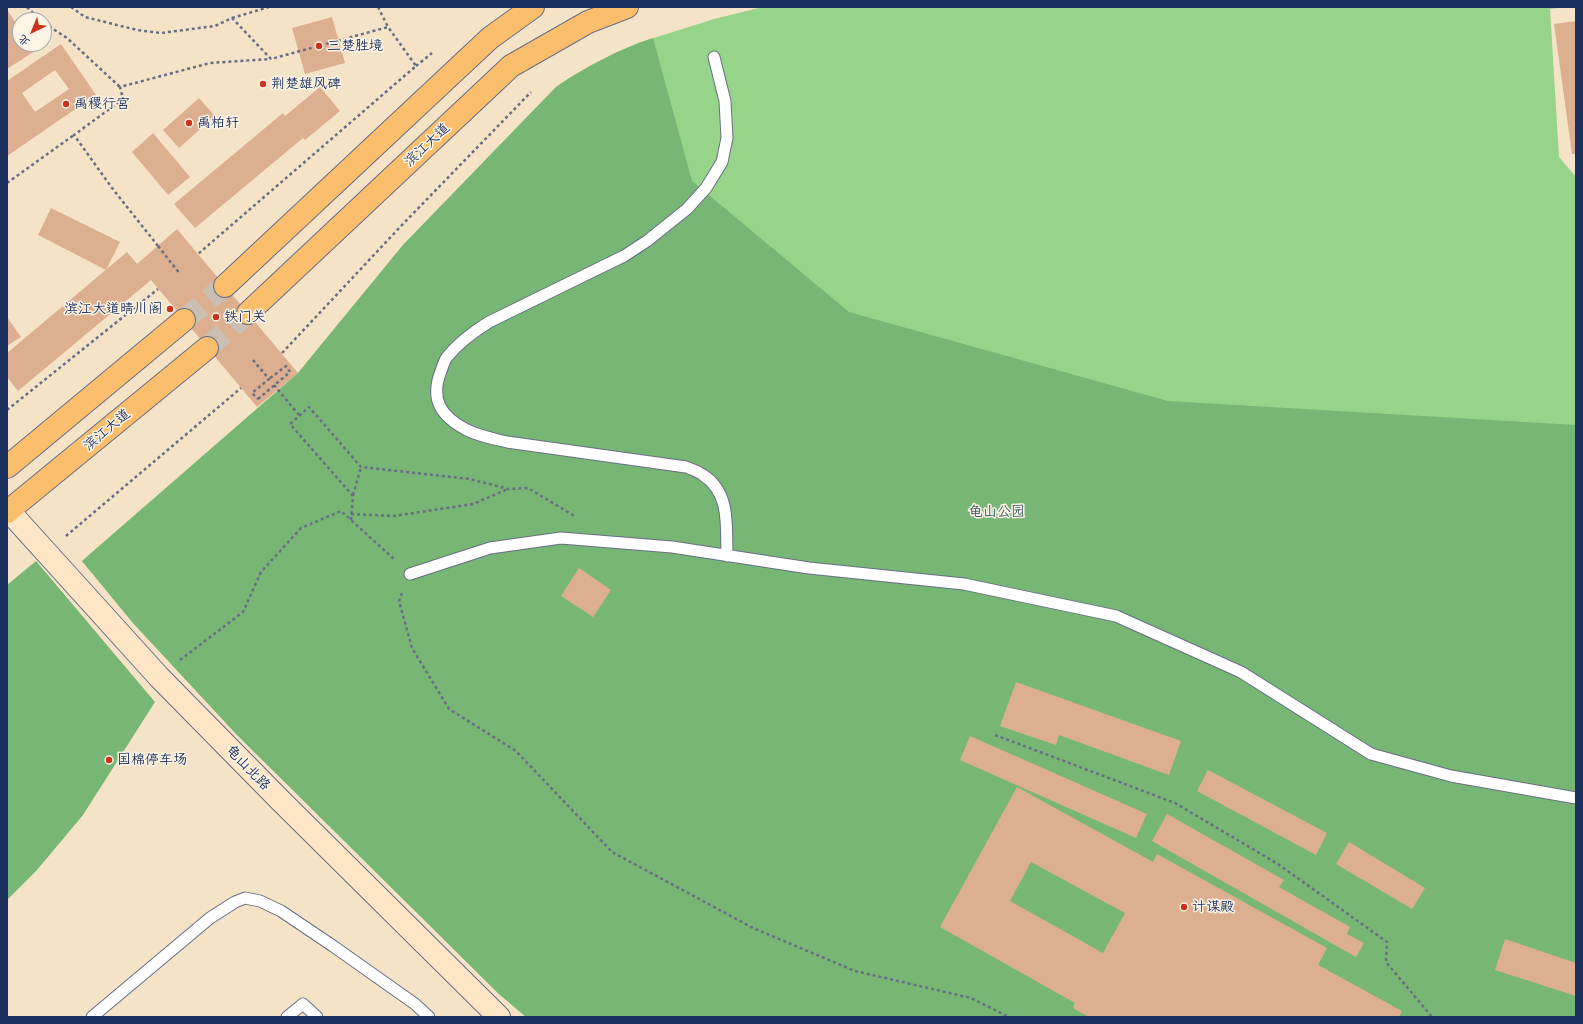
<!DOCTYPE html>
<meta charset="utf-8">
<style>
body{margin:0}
#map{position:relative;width:1583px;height:1024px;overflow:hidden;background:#f5e3c8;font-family:"Comic Neue","LXGW WenKai TC",sans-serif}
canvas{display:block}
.frame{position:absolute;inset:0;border:8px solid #1b2f5e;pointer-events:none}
.north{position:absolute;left:12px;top:12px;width:40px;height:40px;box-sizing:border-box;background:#fcf5e5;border:1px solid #a2a6af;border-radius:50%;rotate:223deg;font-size:11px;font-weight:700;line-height:16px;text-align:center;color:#1b2f5e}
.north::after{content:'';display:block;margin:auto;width:14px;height:18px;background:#c8321e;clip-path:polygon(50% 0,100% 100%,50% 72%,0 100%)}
</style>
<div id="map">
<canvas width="1583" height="1024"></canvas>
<div class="frame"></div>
<div class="north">北</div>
</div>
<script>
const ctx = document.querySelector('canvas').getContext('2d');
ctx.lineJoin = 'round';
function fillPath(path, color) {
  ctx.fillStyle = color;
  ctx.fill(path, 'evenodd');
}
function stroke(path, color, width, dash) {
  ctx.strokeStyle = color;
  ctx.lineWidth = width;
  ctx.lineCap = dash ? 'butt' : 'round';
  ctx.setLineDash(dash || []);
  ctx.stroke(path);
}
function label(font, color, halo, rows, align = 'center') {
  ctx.font = font + ' "Comic Neue","LXGW WenKai TC",sans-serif';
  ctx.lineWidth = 3;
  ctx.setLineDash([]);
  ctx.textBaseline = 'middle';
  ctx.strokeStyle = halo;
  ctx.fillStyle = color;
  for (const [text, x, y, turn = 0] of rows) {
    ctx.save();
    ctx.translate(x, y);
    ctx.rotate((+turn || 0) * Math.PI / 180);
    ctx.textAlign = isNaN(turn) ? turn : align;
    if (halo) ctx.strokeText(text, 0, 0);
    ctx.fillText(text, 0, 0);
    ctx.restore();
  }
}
fillPath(new Path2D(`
 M763 7H1565L1550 9 1559 157 1576 177V1017H526L499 994 237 735 133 623 82 561 298 373 403 245 556 87 574 75 638 43 714 19Z`), '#96d489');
fillPath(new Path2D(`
 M653 38 692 181 849 312 1168 401 1576 425V1017H526L499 994 237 735 133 623 82 561 298 373 403 245 556 87C585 67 619 49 653 38Z
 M36 561 155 702 83 815 37 870 7 900V585Z`), '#78b675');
fillPath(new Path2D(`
 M7 10 20 29V44H30L35 51 7 69Z
 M332 17 345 63 305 74 292 28Z
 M1576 21V154H1572L1554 24Z
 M61 44 96 95 7 156V81ZM55 70 69 89 35 112 22 93Z
 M320 87 340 111 305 140 303 138 195 228 174 204 283 113 285 116Z
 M199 98 215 116 179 148 163 130Z
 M153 133 190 177 168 195 132 152Z
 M51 208 120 242 106 270 38 235Z
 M177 229 298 373 257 407 151 280 18 391 7 377V353L127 252 137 264Z
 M7 317 21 337 7 346Z
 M579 568 611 590 593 617 561 596Z
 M1016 682 1181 741 1169 775 1059 735 1056 745 1000 726Z
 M970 736 1147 814 1136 838 960 760Z
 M1208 770 1327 833 1316 855 1197 791Z
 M1017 787 1153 862 1157 854 1327 948 1318 965 1402 1011 1399 1017H1089L1073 1008 1075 1003 940 927ZM1031 862 1125 913 1103 953 1010 901Z
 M1167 814 1284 880 1279 887 1350 927 1347 934 1364 943 1356 957 1152 841Z
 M1349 842 1425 888 1412 909 1336 864Z
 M1505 939 1576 963V996L1495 970Z`), '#ddaf91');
stroke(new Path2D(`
 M184 320 225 286
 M207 348 248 313`), '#c9bfb3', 22, [22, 11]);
const lane = new Path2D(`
 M714 57 725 101 727 138 722 162 706 188 687 209 647 241 624 256 489 322C473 332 459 342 447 357 444 361 443 366 441 371 430 399 440 416 467 430 479 436 494 439 507 442L686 467C691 469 698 471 703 475 731 493 726 527 727 556
 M410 574 490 548 561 538 672 547 809 568 964 584 1116 616 1241 672 1371 754 1451 776 1576 798
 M92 1017 210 918 235 902 245 898 260 901 281 911 333 946 415 1004 429 1017
 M287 1017 303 1004 317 1017`);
const secondary = new Path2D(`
 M7 509 159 677 281 801 499 1017`);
const primary = new Path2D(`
 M225 286 490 38 533 7
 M248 313 511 66 588 22 627 7
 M7 467 184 320
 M7 512 207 348`);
stroke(lane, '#676e83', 13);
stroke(secondary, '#676e83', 24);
stroke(primary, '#676e83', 24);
stroke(new Path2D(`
 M27 7 40 20
 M71 7 85 17 137 30 161 33 215 26 232 18 271 59 388 27 416 66 198 254
 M378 7 388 27
 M232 18 269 7
 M44 23 67 38 120 87
 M416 66 432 53
 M7 183 74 135
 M158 246 112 188 74 135 123 99 120 87 210 63 270 59
 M282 353 402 225 531 92
 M274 385 299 415
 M258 399 290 372 286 366 269 379
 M7 410 158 289
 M353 495 361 467
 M351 514 394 516 473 504 508 489
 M351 520 353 496 290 424 309 407 361 467 470 479 508 489 528 488 576 517
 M66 536 241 388
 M402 593 399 601 412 648 449 709 516 751 612 852 753 928 855 971 971 998 1009 1017
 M180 660 243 612 261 572 301 528 341 511 395 560
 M995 735 1175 803 1278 864 1387 942 1386 962 1432 1017`), '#676e83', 2.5, [3, 3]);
stroke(lane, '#fff', 11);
stroke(secondary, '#fde5c5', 22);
stroke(primary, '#fabe6d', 22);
stroke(new Path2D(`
 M158 246 180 274
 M253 360 269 379 252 393 258 399`), '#676e83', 2.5, [3, 3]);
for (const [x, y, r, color] of [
 [319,46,4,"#c8321e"],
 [263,84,4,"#c8321e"],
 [66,104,4,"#c8321e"],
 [189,123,4,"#c8321e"],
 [170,309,4,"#c8321e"],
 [216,317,4,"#c8321e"],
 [109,760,4,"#c8321e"],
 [1184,907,4,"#c8321e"]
]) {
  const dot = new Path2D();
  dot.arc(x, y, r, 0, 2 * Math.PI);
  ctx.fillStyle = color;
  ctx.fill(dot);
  stroke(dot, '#fcf5e5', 1.5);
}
label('14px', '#1b2f5e', '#fcf5e5', [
 ["三楚胜境",327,46],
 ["荆楚雄风碑",271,84],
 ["禹稷行宫",74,104],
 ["禹柏轩",197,123],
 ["滨江大道晴川阁",162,309,"right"],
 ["铁门关",224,317],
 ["国棉停车场",117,760],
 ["计谋殿",1192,907]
], 'left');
label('14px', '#1b2f5e', '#fcf5e5', [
 ["滨江大道",427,145,-43],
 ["滨江大道",107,430,-40],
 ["龟山北路",248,768,46]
]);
label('14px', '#3a5869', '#fcf5e5', [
 ["龟山公园",997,512]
]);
</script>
